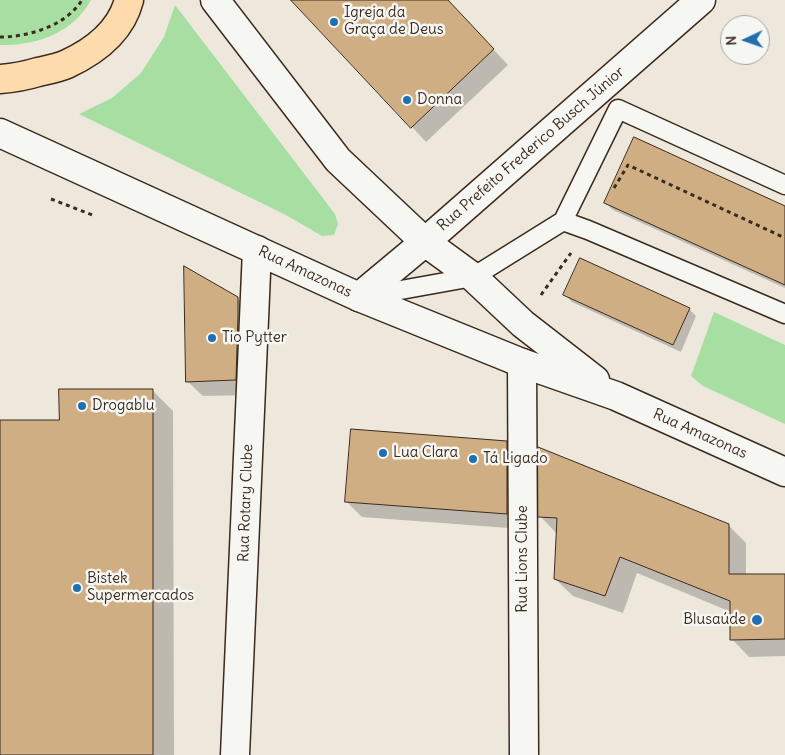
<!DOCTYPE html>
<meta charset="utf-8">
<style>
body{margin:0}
#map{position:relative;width:785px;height:755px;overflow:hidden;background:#eee8dc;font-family:Delius,sans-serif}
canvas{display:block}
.north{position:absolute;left:720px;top:15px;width:50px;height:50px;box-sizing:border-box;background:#f6f6f2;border:1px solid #aba49d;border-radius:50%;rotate:267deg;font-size:14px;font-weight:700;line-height:20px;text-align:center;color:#3b2a1e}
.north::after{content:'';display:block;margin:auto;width:18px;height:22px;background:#1f6fb2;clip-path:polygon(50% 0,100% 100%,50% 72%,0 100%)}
</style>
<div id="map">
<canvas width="785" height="755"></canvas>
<div class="north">N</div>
</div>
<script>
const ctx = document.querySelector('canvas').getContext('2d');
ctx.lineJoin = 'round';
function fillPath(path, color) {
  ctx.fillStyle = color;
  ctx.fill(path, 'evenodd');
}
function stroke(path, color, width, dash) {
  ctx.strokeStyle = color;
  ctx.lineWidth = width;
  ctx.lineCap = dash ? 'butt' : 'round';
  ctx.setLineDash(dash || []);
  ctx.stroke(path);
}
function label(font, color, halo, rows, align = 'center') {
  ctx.font = font + ' Delius,sans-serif';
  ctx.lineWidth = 5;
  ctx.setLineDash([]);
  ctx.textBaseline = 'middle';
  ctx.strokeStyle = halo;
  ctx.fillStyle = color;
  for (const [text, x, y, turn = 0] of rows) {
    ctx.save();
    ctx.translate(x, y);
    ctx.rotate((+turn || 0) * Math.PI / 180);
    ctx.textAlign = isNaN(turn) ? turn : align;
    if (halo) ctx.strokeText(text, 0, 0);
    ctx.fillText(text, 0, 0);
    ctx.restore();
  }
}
fillPath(new Path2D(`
 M0 0H91C73 33 36 46 0 45Z
 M175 5 335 214 338 224 334 235 322 236 286 215 79 114 112 98 141 73 164 37Z
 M714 312 785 345V424L703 386 691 376Z`), '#a7dea2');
fillPath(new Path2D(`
 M295 0H447L508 65 426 142Z
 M606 203 785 207V288L613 210Z
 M565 295 689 309 696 316 681 352 572 302Z
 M237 298 252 313 250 395 203 396 188 382Z
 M152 390 173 411 174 755H0V422H61Z
 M506 442 521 457 522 529 362 517 347 502Z
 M540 516 728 525 746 543V576L785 575V656L749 657 732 639 731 612 637 573 623 613 573 596 555 579 557 534Z`), '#0003');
const building = new Path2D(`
 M291 0H448L494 49 411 128Z
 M634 137 785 206V285L604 203Z
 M580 258 690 308 673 345 563 295Z
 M184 266 238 297V316L236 380 186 382Z
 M59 389H153V755H0V420H59Z
 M351 429 507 441V514L345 502Z
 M538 447 729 524V574H785V639L730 640V601L620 557 605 596 554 579 557 518 538 517Z`);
fillPath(building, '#d0ae83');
stroke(building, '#3b2a1e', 1);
const service = new Path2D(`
 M563 221 588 230 785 314
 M362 297 473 277 563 221 618 109 785 185`);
const minor = new Path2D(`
 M359 297 425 242 701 0
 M522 363 524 755
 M235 755 257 250`);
const secondary = new Path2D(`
 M215 0 338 160 425 242 473 277 523 324 595 380
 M0 133 359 297 522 363 616 396 785 472`);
const primary = new Path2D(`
 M0 79C13 78 25 76 38 72 47 70 58 68 67 64 95 51 121 31 129 0`);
stroke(service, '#3b2a1e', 21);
stroke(minor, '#3b2a1e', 31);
stroke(secondary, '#3b2a1e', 31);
stroke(primary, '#3b2a1e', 31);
stroke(new Path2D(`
 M0 37C28 37 66 26 82 0
 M614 188 628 165 785 238
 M51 199 95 216
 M541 295 571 253`), '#3b2a1e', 3, [4, 4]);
stroke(service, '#f6f6f2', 18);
stroke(minor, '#f6f6f2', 28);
stroke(secondary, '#f6f6f2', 28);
stroke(primary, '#fedbac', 28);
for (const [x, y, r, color] of [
 [334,22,5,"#1f6fb2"],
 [407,100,5,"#1f6fb2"],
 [212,338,5,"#1f6fb2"],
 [82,406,5,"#1f6fb2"],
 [383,453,5,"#1f6fb2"],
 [473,459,5,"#1f6fb2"],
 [77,588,5,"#1f6fb2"],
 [757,620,6,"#1f6fb2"]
]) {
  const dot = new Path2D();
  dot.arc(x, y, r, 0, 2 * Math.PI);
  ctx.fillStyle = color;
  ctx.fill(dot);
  stroke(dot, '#f6f6f2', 2);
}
label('15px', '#3b2a1e', '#f6f6f2', [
 ["Igreja da",344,13],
 ["Graça de Deus",344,30],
 ["Donna",417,100],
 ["Tio Pytter",222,338],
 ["Drogablu",92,406],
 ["Lua Clara",393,453],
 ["Tá Ligado",483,459],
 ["Bistek",87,579],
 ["Supermercados",87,596],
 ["Blusaúde",746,620,"right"]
], 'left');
label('15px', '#3b2a1e', '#f6f6f2', [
 ["Rua Prefeito Frederico Busch Júnior",531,149,-41],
 ["Rua Amazonas",305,272,25],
 ["Rua Amazonas",700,434,24],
 ["Rua Rotary Clube",246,503,-88],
 ["Rua Lions Clube",523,559,-90]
]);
</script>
